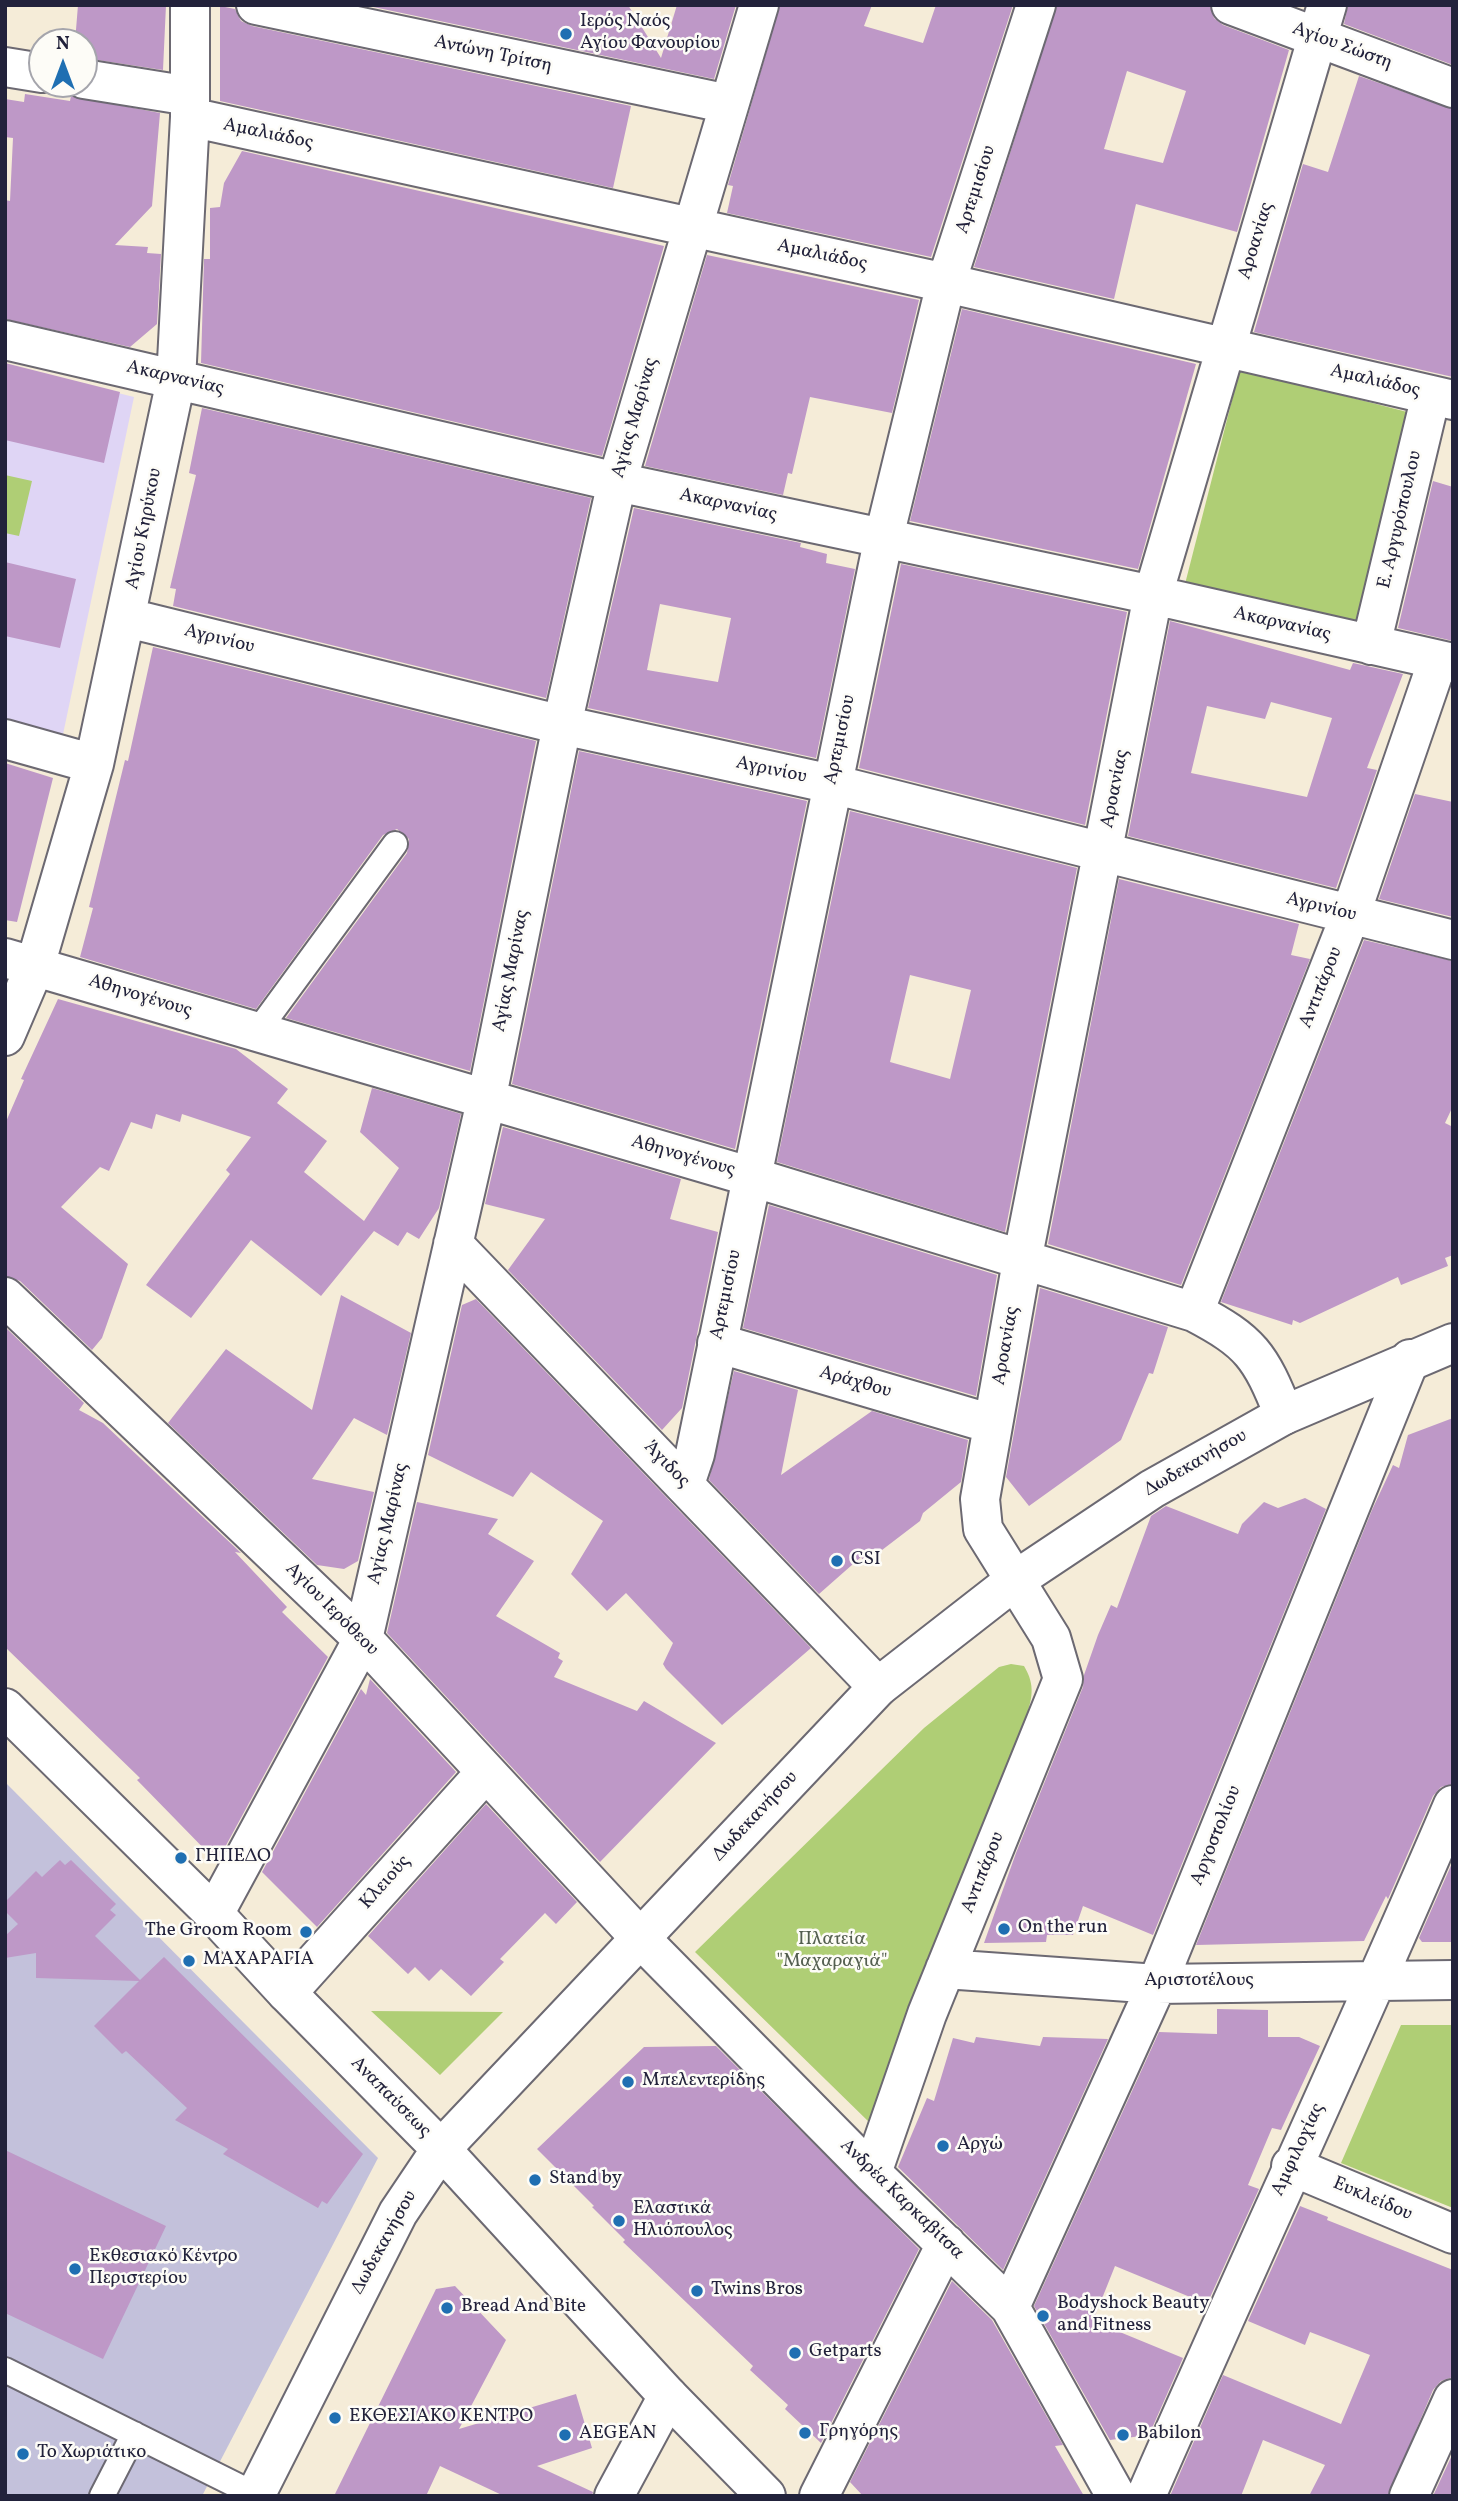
<!DOCTYPE html>
<meta charset="utf-8">
<style>
body{margin:0}
#map{position:relative;width:1458px;height:2501px;overflow:hidden;background:#f5ecd8;font-family:Vollkorn,serif}
canvas{display:block}
.frame{position:absolute;inset:0;border:7px solid #22223b;pointer-events:none}
.north{position:absolute;left:28px;top:28px;width:70px;height:70px;box-sizing:border-box;background:#fdfcf7;border:2px solid #a5a5ac;border-radius:50%;rotate:0deg;font-size:19px;font-weight:700;line-height:28px;text-align:center;color:#22223b}
.north::after{content:'';display:block;margin:auto;width:24px;height:32px;background:#1f6fb2;clip-path:polygon(50% 0,100% 100%,50% 72%,0 100%)}
</style>
<div id="map">
<canvas width="1458" height="2501"></canvas>
<div class="frame"></div>
<div class="north">N</div>
</div>
<script>
const ctx = document.querySelector('canvas').getContext('2d');
ctx.lineJoin = 'round';
function fillPath(path, color) {
  ctx.fillStyle = color;
  ctx.fill(path, 'evenodd');
}
function stroke(path, color, width, dash) {
  ctx.strokeStyle = color;
  ctx.lineWidth = width;
  ctx.lineCap = dash ? 'butt' : 'round';
  ctx.setLineDash(dash || []);
  ctx.stroke(path);
}
function label(font, color, halo, rows, align = 'center') {
  ctx.font = font + ' Vollkorn,serif';
  ctx.lineWidth = 5;
  ctx.setLineDash([]);
  ctx.textBaseline = 'middle';
  ctx.strokeStyle = halo;
  ctx.fillStyle = color;
  for (const [text, x, y, turn = 0] of rows) {
    ctx.save();
    ctx.translate(x, y);
    ctx.rotate((+turn || 0) * Math.PI / 180);
    ctx.textAlign = isNaN(turn) ? turn : align;
    if (halo) ctx.strokeText(text, 0, 0);
    ctx.fillText(text, 0, 0);
    ctx.restore();
  }
}
fillPath(new Path2D(`
 M5 365 134 397 62 739 5 721Z`), '#dfd5f5');
fillPath(new Path2D(`
 M5 1782 378 2158 202 2496H5Z`), '#c3c1db');
fillPath(new Path2D(`
 M1240 369 1411 413 1356 628 1185 584Z
 M5 475 32 481 19 536 5 533Z
 M1011 1664 1024 1666C1036 1686 1032 1699 1025 1720L870 2123 695 1952 924 1728 999 1667Z
 M371 2011 503 2012 440 2075Z
 M1401 2025H1453V2208L1341 2163Z`), '#afce75');
fillPath(new Path2D(`
 M78 5H166L163 70 84 58V42H75Z
 M364 5H628L661 58 677 5H736L714 79Z
 M780 5H872L864 26 923 43 936 5H1013L931 257 727 213 733 186 728 185Z
 M1057 5H1210L1214 18 1223 25 1289 50 1237 232 1136 204 1114 299 974 267ZM1127 71 1186 91 1163 163 1104 149Z
 M1348 5H1453V65L1344 24Z
 M220 6 235 9 241 21 252 26 631 106 613 188 220 101Z
 M1359 76 1453 109V377L1254 332 1303 164 1328 172Z
 M25 94 70 101 71 96 160 113 152 206 115 245 148 247 147 253 161 254 157 324 130 347 5 319V200L10 201 13 138 5 137V99L24 102Z
 M242 151 664 246 602 456 201 363 204 259H210V208L220 207 224 183Z
 M707 255 919 300 892 413 810 397 792 474 788 473 783 495 645 466Z
 M962 309 1196 364 1138 569 910 521Z
 M5 363 120 392 104 463 5 440Z
 M202 408 591 498 546 698 173 606 176 589 170 588 196 475 189 473Z
 M1433 481 1453 487V641L1398 628Z
 M634 508 801 543 800 547 827 554 826 563 855 569 816 758 588 708ZM660 604 731 618 718 682 647 670Z
 M5 562 76 579 60 648 5 636Z
 M901 564 1127 612 1085 825 859 768Z
 M1170 621 1350 670 1353 663 1403 674 1367 768 1377 770 1336 888 1128 836ZM1271 702 1332 718 1307 797 1191 773 1207 706 1265 719Z
 M153 647 536 741 470 1071 286 1018 407 853 409 839 397 829 383 835 256 1009 80 957 93 908 89 907 125 760 128 761Z
 M579 751 807 801 735 1149 512 1084Z
 M5 763 53 778 17 922 5 920Z
 M1415 794 1453 802V917L1379 899Z
 M850 811 1077 868 1005 1232 777 1162ZM910 975 971 990 950 1079 890 1062Z
 M1119 879 1299 924 1291 955 1310 959 1181 1285 1048 1244Z
 M1364 940 1453 961V1106L1445 1123 1453 1127V1255L1445 1258 1448 1266 1401 1285 1398 1277 1300 1323 1293 1320 1292 1325 1221 1302Z
 M58 999 236 1049 288 1089 277 1103 327 1141 304 1172 364 1221 399 1168 360 1132 372 1088 461 1114 439 1208 419 1239 407 1232 398 1246 374 1231 321 1296 251 1240 191 1318 146 1285 230 1174 226 1170 251 1137 182 1114 180 1122 156 1114 152 1129 131 1122 109 1171 100 1167 61 1207 128 1264 102 1338 92 1350 20 1281 5 1276V1124L24 1080 21 1079Z
 M503 1127 681 1179 670 1219 718 1232 682 1408 662 1430 508 1270 545 1219 485 1204Z
 M769 1205 997 1275 976 1396 743 1328Z
 M1040 1288 1168 1327 1153 1374 1149 1373 1121 1440 1029 1506 1006 1477Z
 M341 1295 411 1333 387 1435 354 1418 312 1479 374 1492 358 1561 344 1569 317 1565 168 1423 226 1349 312 1410Z
 M476 1299 811 1648 722 1725 666 1669 663 1664 673 1643 626 1593 607 1611 571 1574 603 1521 531 1472 513 1497 428 1455 462 1305Z
 M5 1327 84 1403 79 1410 103 1423 241 1553 235 1552 287 1607 282 1612 328 1657 217 1862 137 1780 140 1778 5 1647Z
 M734 1371 798 1390 781 1475 872 1411 968 1440 961 1482 923 1513 920 1521 865 1563 861 1557 819 1594 709 1480Z
 M1453 1418V1784L1441 1787 1433 1796 1388 1899 1386 1896 1364 1941 1196 1945 1372 1510 1393 1465 1399 1468 1408 1435Z
 M1305 1498 1326 1509 1153 1935 1083 1906 1073 1935H1047L1046 1942 984 1943 1016 1853 1083 1687 1084 1675 1098 1635 1111 1605 1117 1608 1151 1516 1166 1506 1238 1534 1242 1524 1264 1502 1278 1508Z
 M417 1502 498 1519 488 1534 534 1561 496 1616 560 1653 558 1658 563 1661 554 1677 637 1711 644 1701 716 1743 600 1862 387 1633Z
 M370 1679 456 1772 317 1927 262 1872 361 1689 366 1695Z
 M486 1804 577 1902 556 1924 545 1913 500 1959 504 1962 471 1996 441 1969 429 1981 415 1967 408 1974 368 1936Z
 M60 1860 65 1865 71 1860 116 1904 110 1910 116 1915 95 1936 140 1980 164 1957 363 2154 327 2204 322 2201 318 2208 223 2154 228 2149 175 2120 187 2108 126 2051 122 2054 94 2026 139 1981 36 1978V1953L5 1958V1936L18 1924 5 1911V1902L36 1871 42 1877Z
 M1453 1861V1942H1422L1419 1938Z
 M1217 2009 1268 2010V2037H1299L1320 2046 1281 2130 1272 2128 1248 2185 1259 2189 1207 2304 1115 2266 1093 2321 1183 2358 1149 2435 1110 2440 1034 2306 1159 2032 1217 2034Z
 M976 2037 1040 2046 1043 2037 1108 2039 1003 2270 898 2167 927 2098 934 2101 953 2038 974 2043Z
 M716 2046 919 2249 821 2443 785 2409 788 2405 750 2370 753 2366 623 2242 625 2240 592 2207 594 2206 537 2149 644 2047Z
 M5 2150 166 2226 103 2359 5 2313Z
 M1300 2206 1328 2217 1327 2220 1453 2270V2377L1441 2381 1433 2390 1388 2496H1309L1325 2465 1263 2440 1241 2496H1170L1223 2375 1341 2424 1370 2355 1310 2332 1305 2345 1248 2321Z
 M952 2281 992 2320 1063 2445 1055 2446 1084 2496H863L850 2482Z
 M455 2286 506 2340 459 2429 576 2394 592 2448 537 2466 593 2492 592 2496H504L440 2466 426 2496H334L436 2289Z
 M1453 2453V2496H1433Z`), '#be98c7');
const service = new Path2D(`
 M257 1032 395 844
 M5 2370 256 2495
 M102 2496 134 2434`);
const minor = new Path2D(`
 M256 5 729 104
 M1231 5 1453 88
 M5 67 42 73
 M84 79 190 96
 M190 117 946 283 1453 400
 M5 340 617 482 1153 595 1453 663
 M128 618 562 725 832 784 1453 940
 M1371 645 1431 395
 M5 739 94 764
 M5 958 752 1177 1194 1312C1251 1342 1260 1355 1284 1415
 M5 1036 35 966 94 764 176 380 190 117V5
 M453 1244 878 1687
 M5 1297 363 1639 641 1939 872 2173 1010 2307 1116 2496
 M1194 1312 1350 916 1438 660
 M717 1343 992 1424
 M685 1484 695 1454 883 541 946 283 1036 5
 M214 1914 363 1639 486 1101 562 725 617 482 759 5
 M945 1969 1157 1984 1453 1980
 M287 1993 485 1773
 M1291 2166 1453 2234
 M872 2173 927 2014 1063 1679 1051 1638 983 1529 980 1499 1022 1261 1153 595 1327 5
 M1010 2307 1157 1984 1410 1359
 M614 2496 668 2396
 M819 2496 946 2244
 M1146 2496C1247 2265 1354 2037 1453 1805
 M1409 2496 1453 2399`);
const tertiary = new Path2D(`
 M5 1708 214 1914 287 1993 441 2149 668 2396 766 2496
 M255 2496 398 2213 441 2149 878 1687 1014 1581 1152 1489 1284 1415 1453 1343`);
stroke(service, '#6c6972', 28);
stroke(minor, '#6c6972', 42);
stroke(tertiary, '#6c6972', 42);
stroke(service, '#fff', 24);
stroke(minor, '#fff', 38);
stroke(tertiary, '#fff', 38);
for (const [x, y, r, color] of [
 [566,34,7,"#1f6fb2"],
 [837,1561,7,"#1f6fb2"],
 [181,1858,7,"#1f6fb2"],
 [1004,1929,7,"#1f6fb2"],
 [306,1932,7,"#1f6fb2"],
 [189,1961,7,"#1f6fb2"],
 [628,2082,7,"#1f6fb2"],
 [943,2146,7,"#1f6fb2"],
 [535,2180,7,"#1f6fb2"],
 [619,2221,7,"#1f6fb2"],
 [75,2269,7,"#1f6fb2"],
 [697,2291,7,"#1f6fb2"],
 [447,2308,7,"#1f6fb2"],
 [1043,2316,7,"#1f6fb2"],
 [795,2353,7,"#1f6fb2"],
 [335,2418,7,"#1f6fb2"],
 [805,2433,7,"#1f6fb2"],
 [565,2435,7,"#1f6fb2"],
 [1123,2435,7,"#1f6fb2"],
 [23,2454,7,"#1f6fb2"]
]) {
  const dot = new Path2D();
  dot.arc(x, y, r, 0, 2 * Math.PI);
  ctx.fillStyle = color;
  ctx.fill(dot);
  stroke(dot, '#fdfcf7', 2.5);
}
label('19px', '#22223b', '#fdfcf7', [
 ["Ιερός Ναός",580,23],
 ["Αγίου Φανουρίου",580,45],
 ["CSI",851,1561],
 ["ΓΗΠΕΔΟ",195,1858],
 ["On the run",1018,1929],
 ["The Groom Room",292,1932,"right"],
 ["ΜΑΧΑΡΑΓΙΑ",203,1961],
 ["Μπελεντερίδης",642,2082],
 ["Αργώ",957,2146],
 ["Stand by",549,2180],
 ["Ελαστικά",633,2210],
 ["Ηλιόπουλος",633,2232],
 ["Εκθεσιακό Κέντρο",89,2258],
 ["Περιστερίου",89,2280],
 ["Twins Bros",711,2291],
 ["Bodyshock Beauty",1057,2305],
 ["and Fitness",1057,2327],
 ["Bread And Bite",461,2308],
 ["Getparts",809,2353],
 ["ΕΚΘΕΣΙΑΚΟ ΚΕΝΤΡΟ",349,2418],
 ["Γρηγόρης",819,2433],
 ["AEGEAN",579,2435],
 ["Babilon",1137,2435],
 ["Το Χωριάτικο",37,2454]
], 'left');
label('19px', '#22223b', '#fdfcf7', [
 ["Αγίου Σώστη",1342,47,20],
 ["Αντώνη Τρίτση",493,55,12],
 ["Αμαλιάδος",268,135,12],
 ["Αρτεμισίου",977,190,-72],
 ["Αροανίας",1257,241,-73],
 ["Αμαλιάδος",822,256,12],
 ["Ακαρνανίας",175,379,13],
 ["Αμαλιάδος",1375,382,13],
 ["Αγίας Μαρίνας",636,418,-74],
 ["Ακαρνανίας",728,506,12],
 ["Ε. Αργυρόπουλου",1401,520,-77],
 ["Αγίου Κηρύκου",145,529,-79],
 ["Ακαρνανίας",1282,625,13],
 ["Αγρινίου",219,640,14],
 ["Αρτεμισίου",841,740,-78],
 ["Αγρινίου",771,771,12],
 ["Αροανίας",1116,789,-79],
 ["Αγρινίου",1321,908,14],
 ["Αγίας Μαρίνας",512,971,-79],
 ["Αντιπάρου",1322,988,-68],
 ["Αθηνογένους",140,997,17],
 ["Αθηνογένους",683,1157,16],
 ["Αρτεμισίου",727,1295,-78],
 ["Αροανίας",1007,1346,-80],
 ["Αράχθου",855,1383,16],
 ["Δωδεκανήσου",1196,1464,-30],
 ["Άγιδος",666,1465,46],
 ["Αγίας Μαρίνας",389,1524,-77],
 ["Αγίου Ιερόθεου",331,1610,45],
 ["Δωδεκανήσου",756,1817,-47],
 ["Αργοστολίου",1217,1836,-68],
 ["Αντιπάρου",984,1873,-68],
 ["Κλειούς",386,1883,-48],
 ["Αριστοτέλους",1199,1982],
 ["Αναπαύσεως",390,2098,45],
 ["Αμφιλοχίας",1299,2150,-65],
 ["Ανδρέα Καρκαβίτσα",901,2200,44],
 ["Ευκλείδου",1372,2200,23],
 ["Δωδεκανήσου",385,2243,-61]
]);
label('19px', '#535e4f', '#fdfcf7', [
 ["Πλατεία",832,1941],
 ["\"Μαχαραγιά\"",832,1963]
]);
</script>
